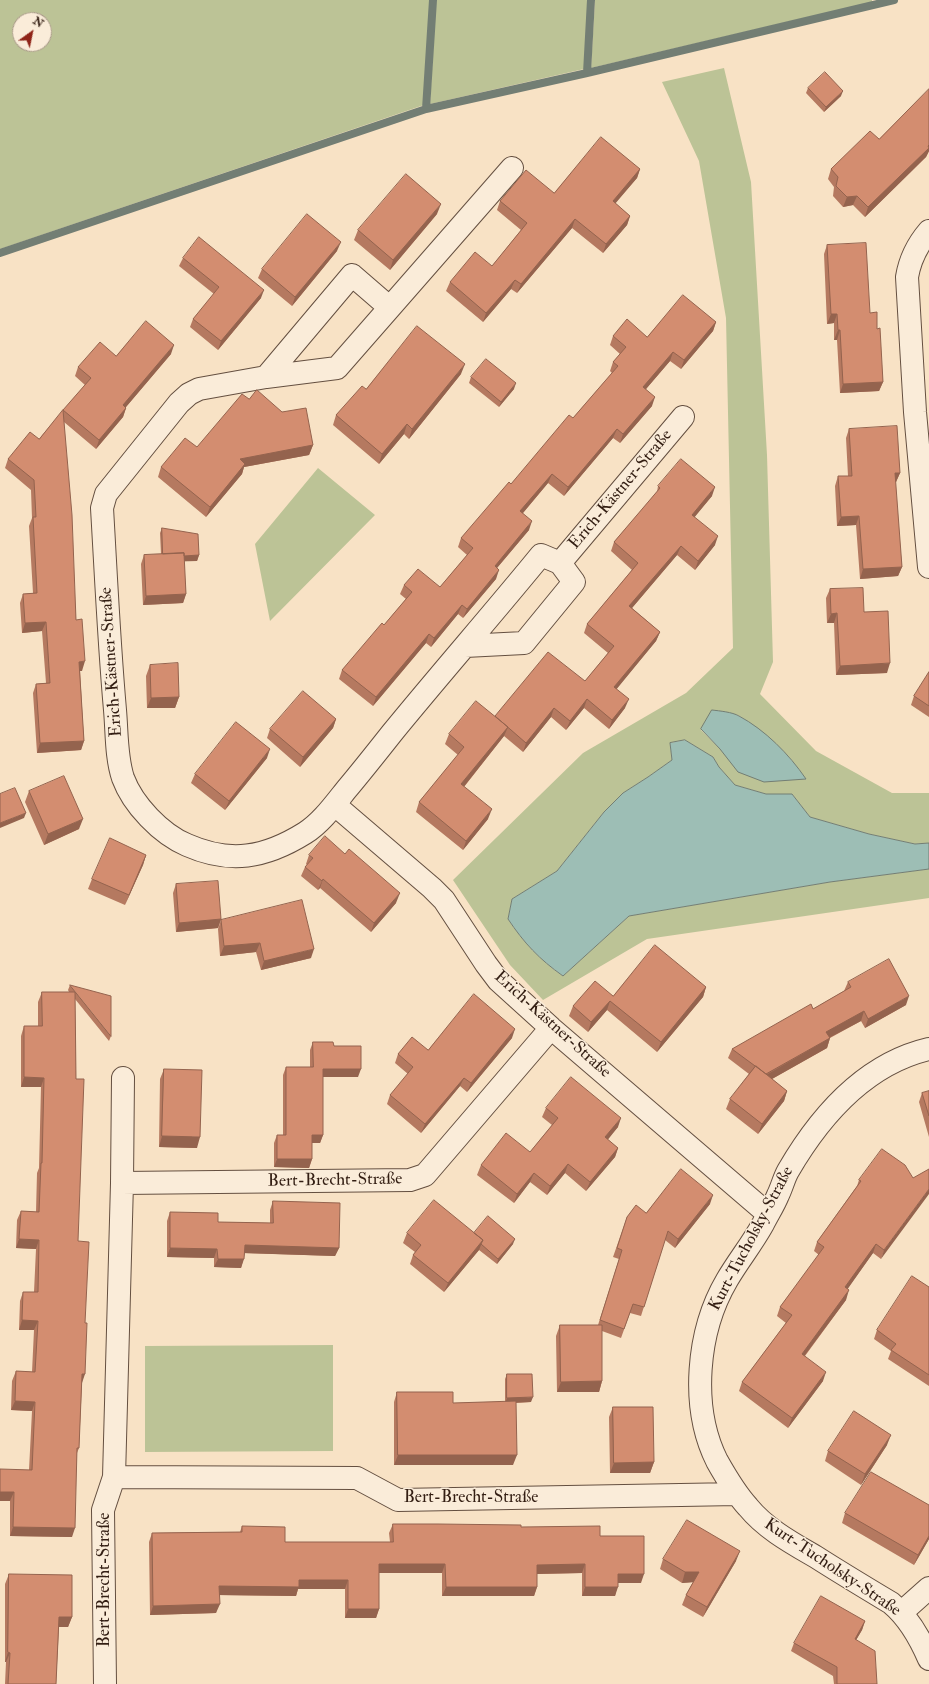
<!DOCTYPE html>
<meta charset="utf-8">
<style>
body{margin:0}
#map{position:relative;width:929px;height:1684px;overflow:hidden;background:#f8e2c5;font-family:"IM FELL Double Pica",serif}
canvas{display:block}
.north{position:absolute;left:12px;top:12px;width:40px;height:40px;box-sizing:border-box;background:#faecd9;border:1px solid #aa9a8a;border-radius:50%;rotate:33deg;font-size:11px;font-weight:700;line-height:16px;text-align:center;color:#331e13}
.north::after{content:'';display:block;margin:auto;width:14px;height:18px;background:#8f2418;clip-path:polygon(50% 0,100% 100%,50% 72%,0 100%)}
</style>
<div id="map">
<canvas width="929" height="1684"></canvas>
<div class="north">N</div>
</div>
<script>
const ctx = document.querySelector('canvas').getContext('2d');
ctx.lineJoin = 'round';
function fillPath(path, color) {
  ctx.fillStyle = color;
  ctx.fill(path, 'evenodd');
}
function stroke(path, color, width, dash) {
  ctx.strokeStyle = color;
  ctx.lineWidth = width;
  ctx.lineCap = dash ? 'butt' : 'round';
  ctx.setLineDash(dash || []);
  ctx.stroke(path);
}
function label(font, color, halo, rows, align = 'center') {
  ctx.font = font + ' "IM FELL Double Pica",serif';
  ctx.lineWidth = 3;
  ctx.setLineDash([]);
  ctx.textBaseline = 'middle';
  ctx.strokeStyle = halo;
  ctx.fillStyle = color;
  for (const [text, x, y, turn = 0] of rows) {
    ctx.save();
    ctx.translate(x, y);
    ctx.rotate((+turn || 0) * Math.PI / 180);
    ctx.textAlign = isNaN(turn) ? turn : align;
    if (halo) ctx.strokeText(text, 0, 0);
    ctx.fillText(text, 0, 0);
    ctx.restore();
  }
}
fillPath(new Path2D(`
 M0 0H430L424 105 0 249ZM20 20H44V44H20Z
 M436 0H588L584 69 430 104Z
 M595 0H872V2L591 68Z
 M724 68 751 182 767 455 773 662 760 694 816 751 892 793H929V843L915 844 869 834 810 817 792 794H766L735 785 719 767 713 757 685 740 670 743 672 760 648 777 623 793 604 812 557 871 512 899 508 919C524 943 539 959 563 976L629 916 830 882 929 869V898L647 939 543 1000 510 965 453 880 583 753 686 693 733 648 726 318 699 161 662 82ZM738 715C764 733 788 751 805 779L720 749 701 730Z
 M318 468 375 515 270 621 255 544Z
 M333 1345V1451L145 1452V1346Z`), '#bcc396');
const water = new Path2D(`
 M712 710C720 711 732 712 739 716 765 730 789 754 806 779L764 782 738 772 720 749 701 729Z
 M685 740 713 757 719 767 735 785 766 794H792L810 817 869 834 915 844 929 843V869L830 882 629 916 563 976C539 959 524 943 508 919L512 899 557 871 604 812 623 793 648 777 672 760 670 743Z`);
fillPath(water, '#9dbeb5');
stroke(water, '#737e74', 1);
stroke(new Path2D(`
 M587 73 591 0
 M426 109 433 0
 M0 253 426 109 587 73 894 0`), '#737e74', 8);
const minor = new Path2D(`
 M512 168 337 368 266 377 199 389 189 394 179 403 106 494 102 508C106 576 109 643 115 710 117 732 116 757 123 778 133 805 161 834 187 845 230 864 265 858 305 833 321 823 334 805 346 790 362 771 377 752 392 733 441 673 492 615 541 555L560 563 683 417
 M929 231C917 245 910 259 907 277L915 412 929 567
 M266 377 352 275 389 307
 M465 646 524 643 574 582 560 563
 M335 805 432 888 444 900 486 964 498 980 551 1028 768 1214
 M929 1049C865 1064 820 1116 788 1171 784 1178 782 1187 778 1195 774 1205 768 1214 763 1224 752 1244 738 1261 727 1280 697 1331 690 1407 717 1461 726 1477 736 1494 748 1507 766 1529 792 1543 816 1557 841 1573 866 1588 891 1603 909 1618 920 1638 929 1659
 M122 1183 410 1180 425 1175 551 1028
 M114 1477 357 1478 398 1500 737 1494
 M902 1612 929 1588
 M105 1684 103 1510 114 1477 122 1183 123 1078`);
stroke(minor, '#644f40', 24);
stroke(minor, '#faecd9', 22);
fillPath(new Path2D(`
 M808 88 841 96 824 112 806 93Z
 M879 139 929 151 926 157 865 217 853 205 843 207 833 196 834 187 828 179 831 169Z
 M640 169 637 178 615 203 630 216 627 225 603 253 572 228 517 293 511 289 483 322 446 291 450 282 492 266 521 230 497 210 500 201 554 193Z
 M437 214 390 270 354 240 358 230Z
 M827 245 870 313 877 329 883 382 879 391 840 393 837 340H834V323L827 324 824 254Z
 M337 251 292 306 258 278 262 269Z
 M183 258 261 298 218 350 190 327 193 319 214 294 179 266Z
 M716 322 713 331 681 369 670 361 646 389 652 406 620 443 613 438 564 496 548 483 523 513 529 530 497 568 496 579 463 618 458 614 431 647 426 643 373 706 339 679 342 670 384 625 406 599 400 594 404 585 440 587 467 555 458 547 461 538 511 484 573 418 612 373 610 371 613 362 620 354 610 345 613 336 647 337Z
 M171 354 126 407V408L123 417 96 449 64 422 76 620 82 671H80L84 741 81 750 37 753 33 693 36 684 46 683 42 631 22 633 20 603 23 594 33 593 29 526 32 518 31 490 5 468 8 459 39 439 85 385 75 376 78 367 116 356Z
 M461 374 409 439 404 434 379 464 333 425 336 415 366 389Z
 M471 377 514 389 499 407 469 383Z
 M249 399 313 445 309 455 244 467 242 474 206 517 158 477 161 467 197 447Z
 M849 429 900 473 896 482H895L902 567 898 576 860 579 856 525 837 526 835 486 838 476H848L846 438Z
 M658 486 712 496 694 517 715 545 695 570 677 555 632 608 660 632 656 641 616 689 625 708 609 729 584 708 566 730 551 717 523 752 504 736 464 787 488 819 463 850 416 812 419 802 458 755 445 744 449 734 585 681 608 653 584 633 587 624 632 570 611 551 614 542 657 492Z
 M162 528 199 555 197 561H184L186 594 183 603 143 605 141 564 144 555 161 554 160 533Z
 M830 589 864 612 887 673 836 675 834 623H827L826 598Z
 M150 665 179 697 175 708H147L146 676Z
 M929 672V717L911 705 914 696Z
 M336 719 333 728 300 767 267 738 270 729Z
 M267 758 225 810 191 783 195 774Z
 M29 791 79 829 44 845 25 802Z
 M146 855 143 865 125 905 88 889 92 879Z
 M309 855 396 903 371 932 320 888 318 890 301 876 305 867 307 865 306 864Z
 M176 884 221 919 218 928 176 932 173 893Z
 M221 920 311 958 261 970 256 952 220 956 218 929Z
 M848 982 906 1005 865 1028 861 1021 830 1038 827 1048 772 1079 787 1091 784 1101 758 1134 726 1109 730 1099 749 1074 728 1058 732 1049 813 1009 844 991Z
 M70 985 111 1036 109 1041 75 999 78 1241 82 1383 79 1448 77 1453 72 1537 10 1536V1501H0L29 1470 32 1411 11 1410 12 1381 16 1371 32 1372 34 1330H19L20 1301 23 1292H34L36 1249 16 1248 17 1220 21 1211 36 1212 37 1173 39 1168 41 1087H21V1036L24 1026H38V1002L42 992H69L68 990Z
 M706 987 703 997 657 1052 607 1010 588 1032 569 1016 573 1006 613 996Z
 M512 1038 467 1092 460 1086 421 1133 387 1104 390 1095 408 1074 395 1063 398 1054Z
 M313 1042 334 1046 358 1077H323V1135L320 1143H312V1159L309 1168 274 1167V1143L277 1135H283V1075L286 1067H310V1050Z
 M164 1069 197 1148 159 1147 160 1079Z
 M929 1091V1137L919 1102 922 1093Z
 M546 1108 618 1127 607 1139 618 1148 615 1157 586 1191 565 1173 547 1195 530 1182 514 1203 477 1175 481 1165 530 1152 552 1125 542 1117Z
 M913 1178 881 1259 873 1253 847 1289 846 1300 805 1356 823 1381 788 1428 739 1391 742 1382 786 1323 777 1316 780 1307 819 1255 814 1251 817 1242 857 1186 859 1180Z
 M273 1201 339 1248 335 1256 245 1253 241 1268 214 1267V1258L167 1257V1221L170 1212 218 1222 270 1223V1210Z
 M710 1204 675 1248 665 1240 641 1316 630 1313 621 1338 602 1331V1381L599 1392H557L556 1336 560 1325H598L619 1259 613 1257 627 1217 646 1213Z
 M407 1233H474L513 1244 497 1264 479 1250 444 1292 410 1264 413 1255 415 1252 403 1243Z
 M929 1287V1386L888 1359 891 1351 874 1339 877 1330Z
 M507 1374 531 1402 516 1403 513 1465H394V1402L397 1392 453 1403 505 1402V1379Z
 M613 1407 654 1462 650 1473H610L609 1417Z
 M887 1445 861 1485 825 1461 828 1451Z
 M929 1505V1539L914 1565 842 1523 845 1513Z
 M393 1524 521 1527 600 1536 641 1583H618L615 1596H582V1573L537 1574V1587L534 1596H442V1573H379V1609L376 1618H345V1589H298L296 1596 219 1595 216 1613 150 1615 149 1542 152 1533 240 1532 242 1526 285 1542H390L389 1533Z
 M663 1559 736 1561 703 1617 682 1605 686 1595 693 1582 682 1583 660 1569Z
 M9 1574 72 1617 68 1627H59L56 1684H5L6 1662H5V1584Z
 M865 1621 862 1630 856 1640 877 1684H834L833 1676 791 1651 794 1643Z`), '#b57960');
fillPath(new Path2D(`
 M843 91 841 96 824 112 826 107Z
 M929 145V151L926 157 865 217 868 207Z
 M640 169 637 178 609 211 613 201Z
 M857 196 853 205 843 207 847 197Z
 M441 204 437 214 390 270 393 260Z
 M630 216 627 225 603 253 606 244Z
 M575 219 572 228 517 293 521 284Z
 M341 242 337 251 292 306 295 297Z
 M515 280 511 289 483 322 486 313Z
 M264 290 261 298 218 350 221 341Z
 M831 314H837L834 323 827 324Z
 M716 322 713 331 681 369 684 360Z
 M838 330H840L837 340H834Z
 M174 345 171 354 120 414 123 405Z
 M673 352 670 361 640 396 643 387Z
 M465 364 461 374 409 439 412 429Z
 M883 382 879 391 840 393 843 384Z
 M516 383 514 389 499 407 501 402Z
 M655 397 652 406 620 443 623 434Z
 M126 408 123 417 96 449 99 440Z
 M407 424 404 434 379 464 382 454Z
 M617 429 613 438 564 496 568 487Z
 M313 445 309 455 244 467 242 474 206 517 210 507 240 459Z
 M895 473H900L896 482H891Z
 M552 474 548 483 517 520 520 511Z
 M715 487 712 496 689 524 692 515Z
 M859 516 856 525 837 526 841 517Z
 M532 521 529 530 491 575 495 566Z
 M718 536 715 545 695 570 698 561Z
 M681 546 677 555 626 615 629 606Z
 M199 555 197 561 161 562 163 557Z
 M902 567 898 576 860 579 863 569Z
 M499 570 496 579 463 618 467 609Z
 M186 594 183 603 143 605 146 596Z
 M462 605 458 614 431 647 434 638Z
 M837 613 834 623H827L831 614Z
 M46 622 42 631 22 633 25 623Z
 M660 632 656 641 611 696 614 687Z
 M429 634 426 643 373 706 376 697Z
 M85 661 82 671H76L79 662Z
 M890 663 887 673 836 675 840 666Z
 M179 697 175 708H147L151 698Z
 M587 699 584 708 566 730 570 721Z
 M629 699 625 708 609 729 612 720Z
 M554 708 551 717 523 752 526 743Z
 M336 719 333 728 300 767 303 757Z
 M508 727 504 736 458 794 461 784Z
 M84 741 81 750 37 753 40 743Z
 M270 749 267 758 225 810 229 801Z
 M492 809 488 819 463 850 466 841Z
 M26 813 24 818 0 828V823Z
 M83 819 79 829 44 845 48 834Z
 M146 855 143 865 125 905 129 895Z
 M323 879 320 888 318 890 322 881Z
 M400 893 396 903 371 932 374 923Z
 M221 919 218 928 176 932 179 923Z
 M260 943 256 952 220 956 224 946Z
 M314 949 311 958 261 970 264 961Z
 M706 987 703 997 657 1052 661 1042Z
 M909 996 906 1005 865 1028 868 1019Z
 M610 1001 607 1010 588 1032 591 1022Z
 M864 1011 861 1021 823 1041 826 1032Z
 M515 1029 512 1038 467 1092 471 1083Z
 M830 1038 827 1048 763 1084 766 1075Z
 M323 1069H361L358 1077H321Z
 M24 1077 44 1078 41 1087H21Z
 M464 1078 460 1086 421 1133 425 1124Z
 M787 1091 784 1101 758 1134 762 1124Z
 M621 1118 618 1127 602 1147 605 1137Z
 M312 1135H323L320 1143H309Z
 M162 1136 200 1137 197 1148 159 1147Z
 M618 1148 615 1157 586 1191 590 1182Z
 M277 1159H312L309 1168 274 1167Z
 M568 1164 565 1173 547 1195 550 1186Z
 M534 1173 530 1182 514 1203 517 1194Z
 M929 1189V1194L881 1259 884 1250Z
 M713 1195 710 1204 675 1248 678 1239Z
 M19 1239 39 1240 36 1249 16 1248Z
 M515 1239 513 1244 497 1264 498 1259Z
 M483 1240 479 1250 444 1292 448 1283Z
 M876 1244 873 1253 842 1297 845 1287Z
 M245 1245 339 1248 335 1256 241 1253Z
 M170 1248 217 1249 214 1258 167 1257Z
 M218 1259H244L241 1268 214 1267Z
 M849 1290 846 1300 799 1363 802 1354Z
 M22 1320 38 1321 34 1330H19Z
 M826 1372 823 1381 788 1428 792 1418Z
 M82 1374H85L82 1383Z
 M602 1381 599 1392H557L561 1382Z
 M533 1397 531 1402 505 1403 507 1398Z
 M15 1401 35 1402 32 1411 11 1410Z
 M891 1435 887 1445 861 1485 865 1474Z
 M398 1455H517L513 1465H394Z
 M654 1462 650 1473H610L614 1463Z
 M0 1492H14L10 1501H0Z
 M13 1527 75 1528 72 1537 10 1536Z
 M929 1536V1539L914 1565 918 1555Z
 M740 1551 736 1561 703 1617 707 1607Z
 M379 1564H445L442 1573H376Z
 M585 1564 582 1573 534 1574 537 1565Z
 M685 1572H699L695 1582 682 1583Z
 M618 1574H644L641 1583H614Z
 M299 1580H348L345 1589H298L296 1596 216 1595 219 1586Z
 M446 1587H537L534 1596H442Z
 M585 1587H618L615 1596H582Z
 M220 1604 216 1613 150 1615 153 1606Z
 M348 1609H379L376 1618H345Z
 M59 1617H72L68 1627H56Z
 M865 1621 862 1630 852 1647 855 1639Z
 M8 1652 10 1653 6 1662H5Z`), '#94634e');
const building = new Path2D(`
 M825 72 843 91 826 107 808 88Z
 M929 89V145L928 146 929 148 868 207 857 196 847 197 836 186 838 177 831 169 870 131 879 139Z
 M601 137 640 169 613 201 630 216 606 244 575 219 521 284 515 280 486 313 450 282 475 252 492 266 527 223 500 201 526 170 554 193Z
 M406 174 441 204 393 260 358 230Z
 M307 214 341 242 295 297 262 269Z
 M199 237 264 290 221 341 193 319 219 287 183 258Z
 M866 243 870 313 877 312V329L880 328 883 382 843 384 840 330H838L837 314H831L827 245Z
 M683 295 716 322 684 360 673 352 643 387 655 397 623 434 617 429 568 487 552 474 520 511 532 521 495 566 499 570 467 609 462 605 434 638 429 634 376 697 342 670 382 623 384 625 412 592 404 585 418 569 440 587 473 548 461 538 509 482 511 484 569 415 573 418 618 366 613 362 626 347 613 336 627 319 647 337Z
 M146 321 174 345 123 405 126 408 99 440 63 410 91 378 78 367 100 342 116 356Z
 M417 326 465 364 412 429 407 424 382 454 336 415 362 386 366 389Z
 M486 359 516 383 501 402 471 377Z
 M257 390 282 412 306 408 313 445 240 459 245 464 210 507 161 467 185 438 197 447 242 394 249 399Z
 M63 410 72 515 76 620 82 619 85 661 79 662 84 741 40 743 36 684 50 683 46 622 25 623 23 594 37 593 33 517H36L34 480 8 459 30 432 39 439Z
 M897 426 900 473H895L902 567 863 569 859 516 841 517 838 476H852L849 429Z
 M681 459 715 487 692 515 718 536 698 561 681 546 629 606 660 632 614 687 629 699 612 720 587 699 570 721 554 708 526 743 495 716 548 652 585 681 614 646 587 624 638 563 614 542 660 488 658 486Z
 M162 528 198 534 199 555 184 556V553L163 554Z
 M184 553 186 594 146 596 144 555Z
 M863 588 864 612 888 611 890 663 840 666 837 613 831 614 830 589Z
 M178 663 179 697 151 698 150 665Z
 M929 672V706L914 696Z
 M303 691 336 719 303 757 270 729Z
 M476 701 508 727 461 784 492 809 466 841 419 802 464 747 449 734Z
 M236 722 270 749 229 801 195 774Z
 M64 776 83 819 48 834 29 791Z
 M15 788 26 813 0 823V794Z
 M325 836 345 854 349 849 400 893 374 923 323 879 322 881 305 867 313 858 309 855Z
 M110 838 146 855 129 895 92 879Z
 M218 881 221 919 179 923 176 884Z
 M302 900 314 949 264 961 260 943 224 946 221 920Z
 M655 945 706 987 661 1042 610 1001 591 1022 573 1006 595 981 613 996Z
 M889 959 909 996 868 1019 864 1011 826 1032 830 1038 766 1074 732 1049 811 1004 813 1009 851 987 848 982Z
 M70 985 111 996V1036Z
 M42 992H75L76 1079H84L78 1241 89 1242 85 1323H87L85 1374H82L79 1448H77L75 1528 13 1527 14 1492H0V1469L32 1470 35 1402 15 1401 16 1371 35 1372 38 1321 22 1320 23 1292H38L39 1240 19 1239 21 1211 39 1212 41 1163H42L44 1078 24 1077V1026H42Z
 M474 994 515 1029 471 1083 464 1078 425 1124 390 1095 413 1067 398 1054 412 1037 428 1050Z
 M313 1042H333L334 1046H361V1069H323V1135H312V1159H277V1135H286V1067H313Z
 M756 1066 787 1091 762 1124 730 1099Z
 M164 1069 202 1070 200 1137 162 1136Z
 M571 1077 621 1118 605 1137 618 1148 590 1182 568 1164 550 1186 534 1173 517 1194 481 1165 506 1133 530 1152 558 1118 546 1108Z
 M929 1091V1116L922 1093Z
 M882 1149 905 1165 913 1178 929 1169V1189L884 1250 876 1244 845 1287 849 1290 802 1354 826 1372 792 1418 742 1382 792 1315 780 1307 824 1247 817 1242 861 1181 859 1180Z
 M681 1169 713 1195 678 1239 668 1231 644 1307 633 1304 624 1329 600 1320 622 1250 617 1248 627 1217 636 1205 646 1213Z
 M434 1200 483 1240 448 1283 413 1255 421 1245 407 1233Z
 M273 1201 340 1203 339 1248 245 1245 244 1259H218L217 1249 170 1248V1212L218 1213V1222L273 1223Z
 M488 1216 515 1239 498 1259 481 1244 483 1240 474 1233Z
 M912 1276 929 1287V1375L891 1350 896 1344 877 1330Z
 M560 1325H602V1381L561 1382Z
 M507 1374H532L533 1397 507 1398Z
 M397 1392H453V1403L516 1401 517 1455H398Z
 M613 1407H653L654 1462 614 1463Z
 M854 1411 891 1435 865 1474 828 1451Z
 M871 1472 929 1505V1536L918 1555 845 1513Z
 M687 1520 740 1551 707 1607 686 1595 699 1572H685L663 1559Z
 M393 1524H438L521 1525V1527L600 1526V1536H644V1574H618V1587H585V1564L537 1565V1587H446L445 1564H379V1609H348V1580H299V1587L219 1586 220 1604 153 1606 152 1533 242 1532V1526L285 1527V1542H393Z
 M9 1574 72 1575V1617H59L56 1684H8L10 1653 8 1652Z
 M821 1596 865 1621 855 1639 875 1651 877 1684H837V1667L794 1643Z`);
fillPath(building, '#d38d70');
stroke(building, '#94634e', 1);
label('17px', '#331e13', '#faecd9', [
 ["Erich-Kästner-Straße",621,490,-50],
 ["Erich-Kästner-Straße",112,662,-94],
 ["Erich-Kästner-Straße",552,1025,42],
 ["Bert-Brecht-Straße",335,1181,-1],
 ["Kurt-Tucholsky-Straße",752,1239,-62],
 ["Bert-Brecht-Straße",471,1498],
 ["Kurt-Tucholsky-Straße",832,1568,34],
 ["Bert-Brecht-Straße",105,1580,-90]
]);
</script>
